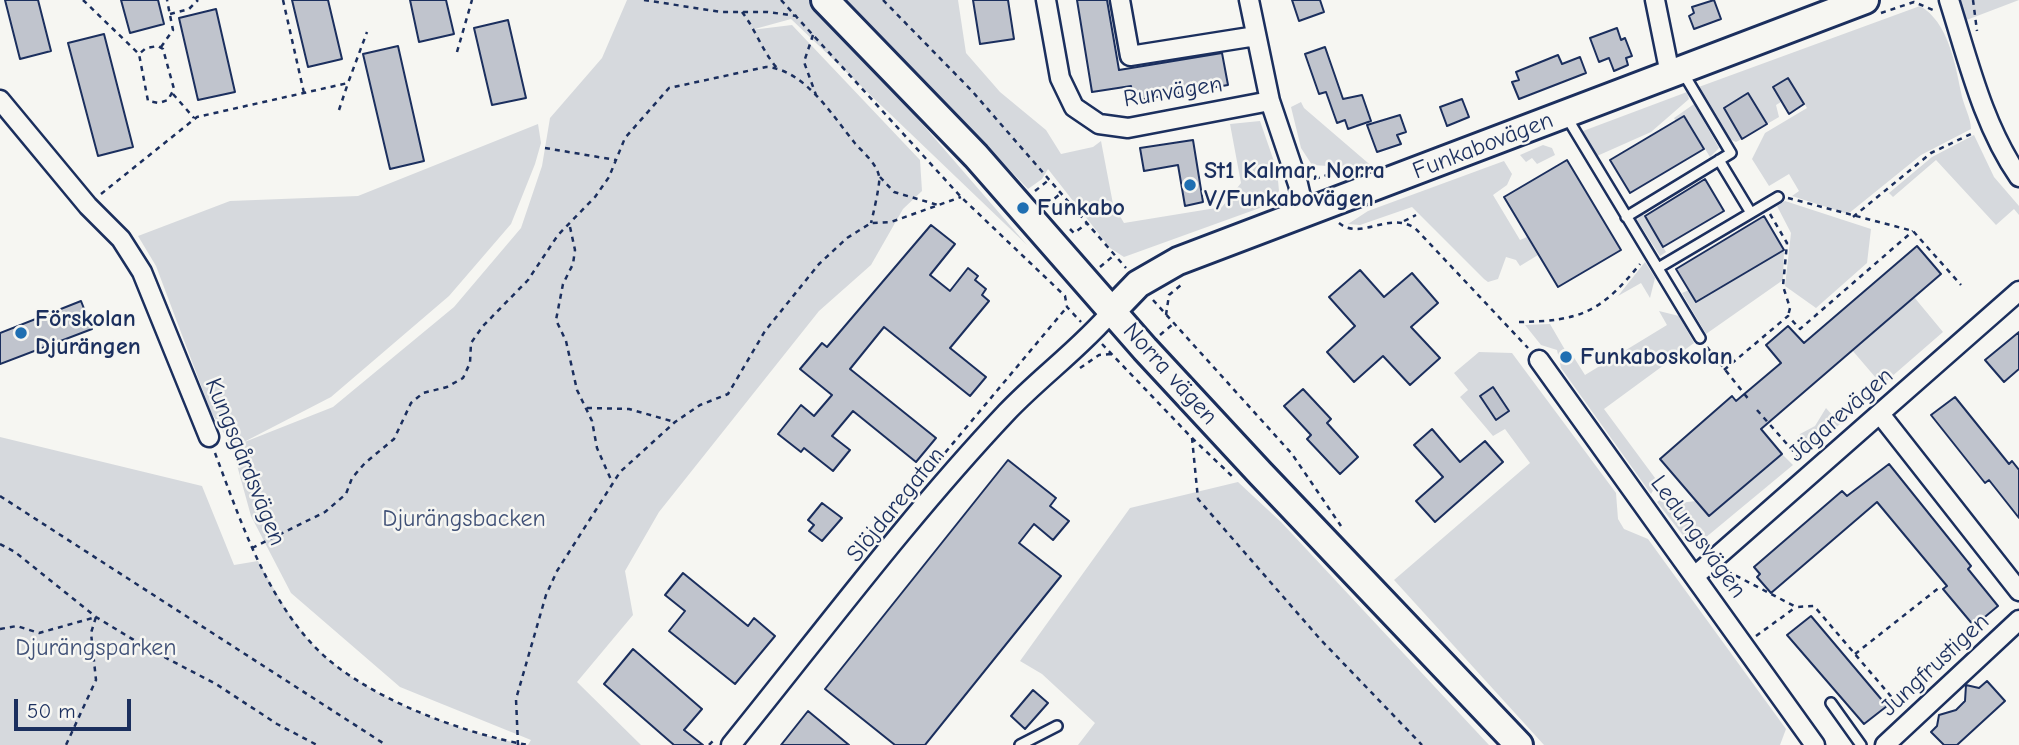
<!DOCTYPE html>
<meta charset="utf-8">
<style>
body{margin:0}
#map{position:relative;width:2019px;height:745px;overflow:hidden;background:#f6f6f2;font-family:"Comic Neue",sans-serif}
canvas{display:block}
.scale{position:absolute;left:14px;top:699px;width:117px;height:32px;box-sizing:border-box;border:4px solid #1b2f5e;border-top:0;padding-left:9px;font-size:21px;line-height:24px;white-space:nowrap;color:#1b2f5e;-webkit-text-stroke:5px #f6f6f2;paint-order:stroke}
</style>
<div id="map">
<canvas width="2019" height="745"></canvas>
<div class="scale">50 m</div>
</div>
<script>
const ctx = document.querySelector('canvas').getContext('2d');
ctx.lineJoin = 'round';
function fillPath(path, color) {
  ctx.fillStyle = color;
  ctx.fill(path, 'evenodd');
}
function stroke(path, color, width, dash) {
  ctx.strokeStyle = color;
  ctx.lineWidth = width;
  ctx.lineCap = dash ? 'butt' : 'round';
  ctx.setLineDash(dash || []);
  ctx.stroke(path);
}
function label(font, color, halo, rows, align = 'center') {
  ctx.font = font + ' "Comic Neue",sans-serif';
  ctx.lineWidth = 5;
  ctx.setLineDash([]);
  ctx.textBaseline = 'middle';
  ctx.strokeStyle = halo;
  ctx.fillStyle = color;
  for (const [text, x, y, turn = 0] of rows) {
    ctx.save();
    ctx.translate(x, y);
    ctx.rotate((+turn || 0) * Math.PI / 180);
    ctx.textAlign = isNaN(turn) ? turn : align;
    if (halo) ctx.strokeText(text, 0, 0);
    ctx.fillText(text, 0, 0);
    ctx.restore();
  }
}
fillPath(new Path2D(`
 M627 0H815L1027 245 791 19 751 30 792 25 920 160 922 191 903 209 871 265 819 311 659 512 625 571 633 615 577 682 641 745H528L531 740 400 687 291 593 251 516 232 447 211 412 156 266 138 236 230 201 358 196 538 124 541 143 535 164 511 224 449 296 331 397 242 443 333 407 454 307 521 228 542 166 550 118 602 58Z
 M847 0H958L966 53 1000 92 1046 130 1061 154 1093 147 1101 141 1113 204 1124 223 1222 207 1241 183 1230 124 1260 121 1277 170 1279 191 1268 205 1124 257 1110 248 1048 169 1042 179 1028 189Z
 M1949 0H2019L1956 24Z
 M1920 6C1948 22 1955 63 1961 92 1963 105 1971 117 1971 129L1921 155 1848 214 1792 196 1799 191 1789 174 1769 186 1752 159 1765 133 1807 108 1788 78 1773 87 1781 102 1776 105 1779 117 1767 124 1748 93 1724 108 1742 139 1736 142 1725 137 1696 88Z
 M1687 92 1689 99 1651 132 1597 156 1583 131Z
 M1301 102 1304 108 1375 169 1312 165 1301 148 1291 107Z
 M1694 104 1719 148 1710 157 1685 116 1676 121 1674 118Z
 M1974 135 1994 177 2019 206V215L2014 209 1996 225 1936 160 1893 197 1889 193 1932 157Z
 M1543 145 1552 148 1555 155 1537 164 1532 158 1526 162 1520 155Z
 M1504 161 1512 174 1507 185 1493 195 1520 240 1527 237 1538 255 1520 266 1516 260 1506 257 1498 279 1488 282 1484 279 1412 207 1360 225 1348 224 1368 211Z
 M1785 201 1871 229 1867 263 1816 308 1785 286 1791 233 1777 206Z
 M1643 214 1666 252 1660 256 1637 220Z
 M1784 250 1783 280 1706 334 1682 293 1689 290 1697 302Z
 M1645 262 1655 278 1650 298 1641 283 1618 296Z
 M1914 297 1943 332 1882 385 1852 350Z
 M1659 311 1679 316 1694 343 1604 409 1658 482 1651 494 1561 368 1557 350 1541 345 1525 325 1550 324 1568 355 1573 356 1585 375 1667 325Z
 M1479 352 1512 353 1616 493 1618 519 1624 529 1648 539 1786 729 1780 745H1544L1394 580 1530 463 1505 429 1493 436 1460 397 1468 390 1454 373Z
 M1826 408 1840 424 1808 451 1798 440 1800 434 1815 426Z
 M0 437 202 486 234 565 258 561C274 589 291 622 314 646 363 697 460 733 528 745H0Z
 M1782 454 1793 465 1705 538H1685L1657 502 1670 492 1679 503 1696 501 1709 516Z
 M1238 482 1281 522 1489 745H1078L1095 723 1042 674 1020 661 1130 508Z`), '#d6d9dd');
const building = new Path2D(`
 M5 0H38L51 51 20 59Z
 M121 0H158L164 24 130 33Z
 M292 0H328L342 59 308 67Z
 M410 0H446L454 34 419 42Z
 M973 0H1008L1014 39 980 44Z
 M1077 0H1107L1119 70 1222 53 1228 85 1133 101 1131 86 1092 92Z
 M1292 0H1320L1324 12 1299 21Z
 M1714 0 1721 19 1694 29 1689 16 1694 13 1692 7Z
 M216 9 235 92 198 100 179 18Z
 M508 20 526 98 492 105 474 28Z
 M1617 28 1621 40 1625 38 1632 56 1626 58 1628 65 1614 71 1609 58 1599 62 1590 38Z
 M104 34 133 147 98 156 68 43Z
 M398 46 424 161 390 169 363 54Z
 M1325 47 1343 99 1362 95 1371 121 1348 129 1345 120 1337 123 1326 92 1319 94 1305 54Z
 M1558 55 1562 64 1580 57 1586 73 1519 99 1512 82 1519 80 1516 72Z
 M1788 78 1804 104 1789 114 1773 87Z
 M1748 93 1767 124 1742 139 1724 108Z
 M1462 99 1469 117 1447 126 1440 107Z
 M1400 115 1406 132 1397 135 1401 144 1377 152 1367 125Z
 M1684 116 1704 149 1630 193 1610 160Z
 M1193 140 1203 202 1185 206 1178 165 1144 171 1140 148Z
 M1567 160 1621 250 1558 287 1504 197Z
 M1705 179 1724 211 1663 247 1645 216Z
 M1764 216 1784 250 1696 302 1676 269Z
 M931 225 955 244 930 275 950 291 968 268 978 276 975 280 986 289 982 295 989 301 950 348 986 377 970 396 884 327 850 369 936 438 916 462 853 411 832 436 850 450 833 471 804 448 801 452 778 434 801 405 814 416 832 395 800 369 822 343 827 347Z
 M1917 246 1941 274 1761 429 1782 454 1709 516 1660 459 1732 396 1736 401 1781 363 1766 345 1788 326 1804 343Z
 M1360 270 1384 297 1412 273 1438 303 1411 327 1440 358 1410 385 1383 356 1354 382 1327 352 1355 326 1329 297Z
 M81 301 92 329 0 364V333Z
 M2019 332V369L2004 382 1985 360Z
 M1493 387 1509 411 1496 420 1480 396Z
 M1303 389 1331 419 1327 423 1358 457 1340 474 1307 439 1311 435 1284 406Z
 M1955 397 2009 464 2012 461 2019 470V518L1989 480 1985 483 1931 415Z
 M1432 429 1460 462 1485 441 1503 462 1435 522 1416 501 1443 477 1414 445Z
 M1008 460 1056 498 1050 506 1069 521 1053 540 1034 524 1019 543 1061 576 925 745H895L825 689Z
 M1889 464 1971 566 1968 569 1998 606 1974 626 1943 589 1947 586 1877 502 1771 593 1757 577 1760 574 1754 567 1842 491 1847 496Z
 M822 503 842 518 822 541 809 531 814 525 808 520Z
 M683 573 748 626 754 618 775 636 735 684 669 631 685 611 665 595Z
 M1811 616 1887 706 1864 724 1787 635Z
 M633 649 702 709 684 730 703 745H674L604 684Z
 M1987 681 2005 701 1957 745H1944L1931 732 1937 726 1939 715 1956 710 1965 701 1966 685 1979 688Z
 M1033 690 1048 703 1025 729 1011 716Z
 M808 711 849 745H781Z`);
fillPath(building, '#c0c4cd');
stroke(building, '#1b2f5e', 2);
const lane = new Path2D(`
 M1566 116 1700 338
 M1719 160 1751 213
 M1626 217 1731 153 1682 71
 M1658 268 1778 197
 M1831 703 1861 745
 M1020 745 1057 726`);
const street = new Path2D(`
 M1046 0 1060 78 1074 107 1099 124 1128 128 1270 101
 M1120 0 1130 56 1256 36
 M1249 0 1270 101 1298 184 1305 214
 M1655 0 1670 74
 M1949 0C1968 60 1983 125 2019 177
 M0 100 88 206 121 239 142 272 209 437
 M1539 360 1815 745
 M1880 414 2019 591
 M1696 575 2019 291
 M731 745C821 634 908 517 1006 413 1040 377 1081 348 1113 310
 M1885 745 2019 620`);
const secondary = new Path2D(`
 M825 0 976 156 1145 349 1260 473 1519 745
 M1113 310 1138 284 1178 261 1865 0`);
stroke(lane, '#1b2f5e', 14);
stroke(street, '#1b2f5e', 23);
stroke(secondary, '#1b2f5e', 32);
stroke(new Path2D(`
 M83 0 139 54 148 101 159 103 168 100 174 89 163 49 158 46 146 48 139 54
 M283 0 304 93
 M644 0 721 12H768L797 16
 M781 0 961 197 1065 296 1067 307 1081 322
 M883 0 972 91 1126 268
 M1973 0 1977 31
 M742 12C756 30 762 51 777 68
 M1881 13 1914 2 1933 10
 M170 14 189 9 198 0
 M813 35 804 62 816 95
 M161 47 173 30 167 0
 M457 52 472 0
 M173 94 194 118
 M339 110 348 83
 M545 148 616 160
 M880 177 894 192 938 205
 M1315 179 1333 173H1346
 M1035 191 1050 179
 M101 194 197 117 348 83 367 32
 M1788 198 1913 231 1961 285
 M1047 205 1060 194
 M1770 214 1787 243 1783 286 1790 308 1788 316
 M1853 217 1931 153 1975 132
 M1404 221 1416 215
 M1339 223C1361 241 1387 211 1415 228L1528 348
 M570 227 575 250 573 264 563 284 556 320 566 341 577 390 592 421 597 448 612 482
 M1070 229 1074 233 1086 224
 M1100 267 1112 257
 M1153 300 1292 454 1341 526
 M1166 315 1169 295 1181 285
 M1519 322C1581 321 1601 312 1640 264
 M1160 335 1173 324
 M1102 344 1192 438 1235 479
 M1707 347 1750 401
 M1080 368 1099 355 1112 354
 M1724 370 1788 316 1800 329 1913 231
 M587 408 629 409 675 422
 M1757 410 1801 460
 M1192 438 1198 499 1320 639 1422 745
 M215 453C240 519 264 593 314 646 361 696 461 733 528 745
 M939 460 1067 307
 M0 496 386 745
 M0 544 15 552 96 617 147 648 216 684 277 724 317 745
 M252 548 325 512 346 494 352 478 365 463 394 439 411 403 423 393 447 387 463 378 470 363 471 343 483 326 528 280 558 235 595 197 609 177 625 138 669 88 766 67C804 69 832 115 854 142 862 152 876 162 879 176 881 181 873 215 871 223
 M1727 571 1796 607 1814 606 1900 707
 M0 629 17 626 39 633 96 617 91 633 96 680 66 745
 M1756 636 1796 607
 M1855 654 1940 587
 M518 745 516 699 546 595 557 571 620 472 675 422 700 405 728 394 765 331 819 264 847 238 871 223 891 222 961 197
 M709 745 716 738`), '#1b2f5e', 2.5, [5, 5]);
stroke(lane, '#f6f6f2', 9);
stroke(street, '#f6f6f2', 18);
stroke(secondary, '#f6f6f2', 26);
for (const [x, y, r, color] of [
 [1190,185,7,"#1f6fb2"],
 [1023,208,7,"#1f6fb2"],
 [21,333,7,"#1f6fb2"],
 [1566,357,7,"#1f6fb2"]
]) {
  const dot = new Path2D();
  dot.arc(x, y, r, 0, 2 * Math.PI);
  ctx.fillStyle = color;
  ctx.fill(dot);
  stroke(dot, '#f6f6f2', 2.5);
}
label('24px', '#1b2f5e', '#f6f6f2', [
 ["Runvägen",1173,92,-9],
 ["Funkabovägen",1483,146,-21],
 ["Norra vägen",1170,374,48],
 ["Jägarevägen",1841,415,-41],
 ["Kungsgårdsvägen",245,462,68],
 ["Slöjdaregatan",896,505,-51],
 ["Ledungsvägen",1698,537,54],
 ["Jungfrustigen",1935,665,-43]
]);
label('bold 24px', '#1b2f5e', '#f6f6f2', [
 ["St1 Kalmar, Norra",1204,171],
 ["V/Funkabovägen",1204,199],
 ["Funkabo",1037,208],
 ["Förskolan",35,319],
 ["Djurängen",35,347],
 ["Funkaboskolan",1580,357]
], 'left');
label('24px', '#405177', '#f6f6f2', [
 ["Djurängsbacken",464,519],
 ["Djurängsparken",96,648]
]);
</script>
